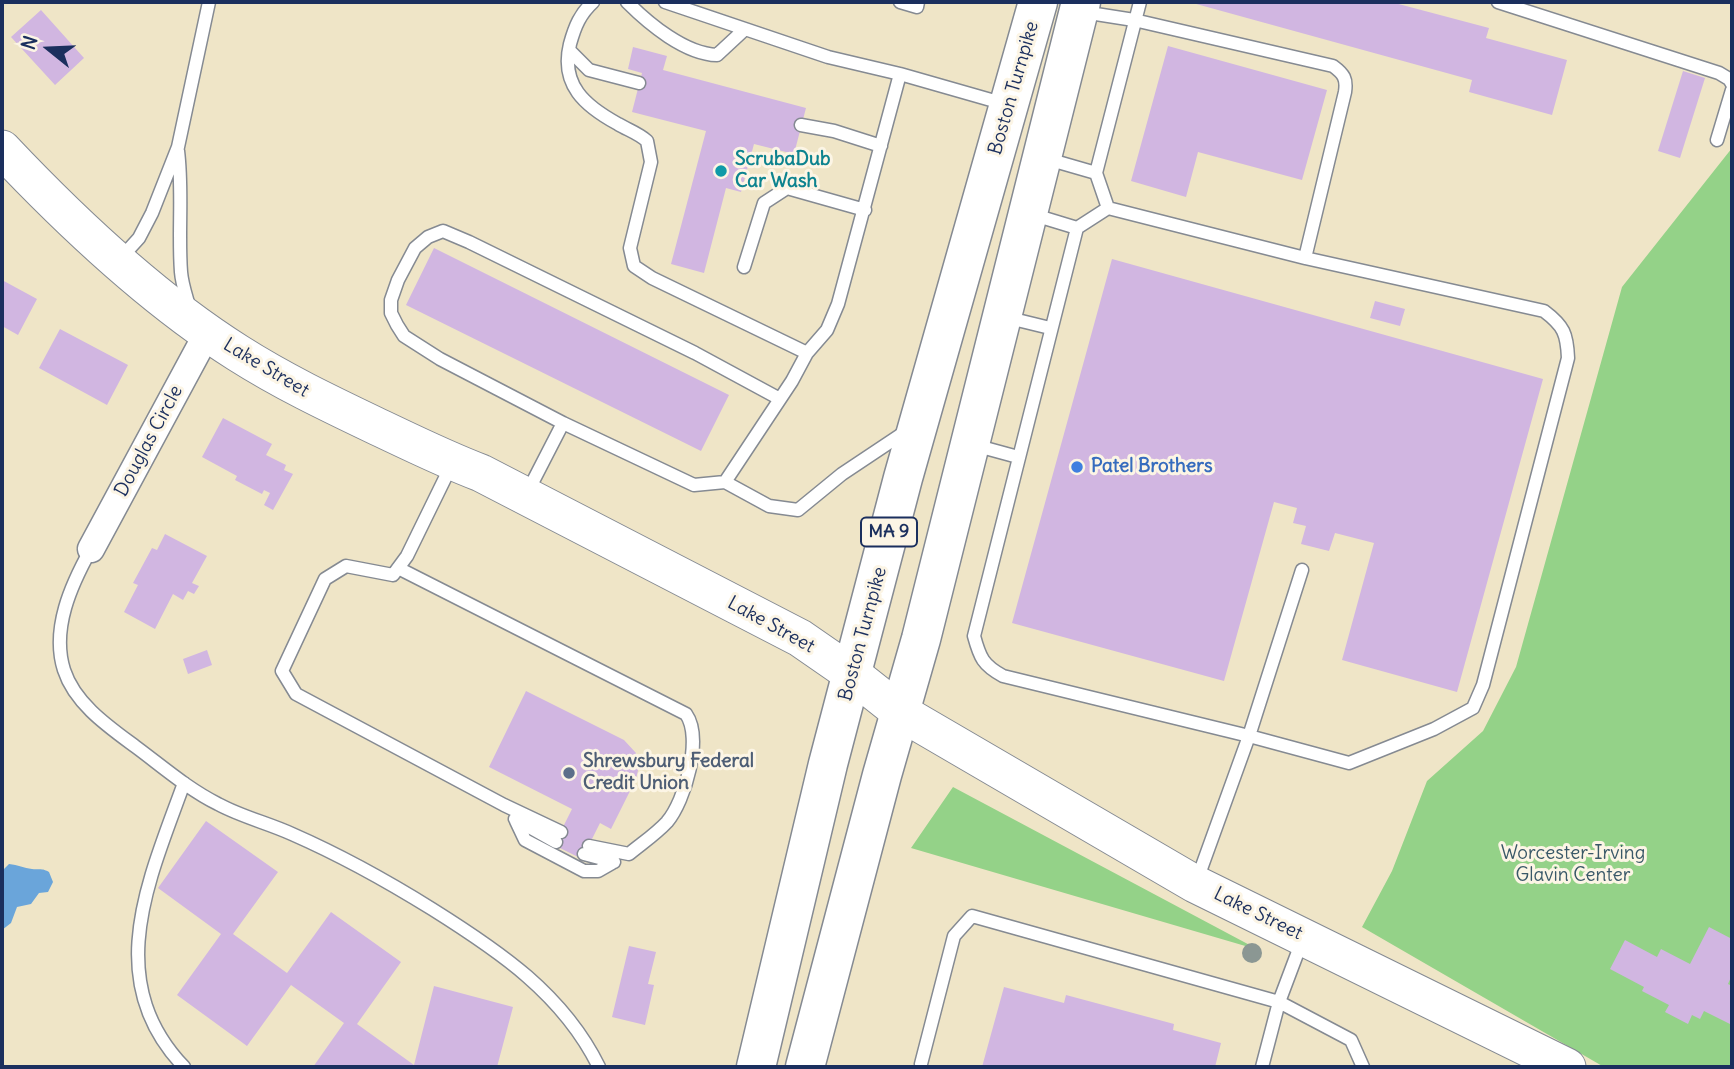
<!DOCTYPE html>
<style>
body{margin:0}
#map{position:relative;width:1734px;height:1069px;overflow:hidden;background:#efe5c7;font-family:Delius,sans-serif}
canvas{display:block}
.frame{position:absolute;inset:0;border:4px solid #1b2f5e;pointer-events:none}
.north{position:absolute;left:14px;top:14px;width:70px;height:70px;-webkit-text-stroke:5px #fcf5e5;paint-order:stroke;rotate:288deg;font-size:19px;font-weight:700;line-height:28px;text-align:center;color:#1b2f5e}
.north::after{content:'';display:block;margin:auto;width:24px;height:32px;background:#1b2f5e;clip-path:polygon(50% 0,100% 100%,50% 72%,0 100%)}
</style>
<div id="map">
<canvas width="1734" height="1069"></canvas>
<div class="frame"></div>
<div class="north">N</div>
</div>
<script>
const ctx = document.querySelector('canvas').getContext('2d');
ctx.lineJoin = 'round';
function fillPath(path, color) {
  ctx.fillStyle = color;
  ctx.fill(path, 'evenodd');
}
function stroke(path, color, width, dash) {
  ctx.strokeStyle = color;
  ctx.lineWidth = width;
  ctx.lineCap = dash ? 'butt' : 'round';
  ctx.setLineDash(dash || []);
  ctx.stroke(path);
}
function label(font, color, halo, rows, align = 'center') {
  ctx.font = font + ' Delius,sans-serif';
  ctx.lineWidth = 6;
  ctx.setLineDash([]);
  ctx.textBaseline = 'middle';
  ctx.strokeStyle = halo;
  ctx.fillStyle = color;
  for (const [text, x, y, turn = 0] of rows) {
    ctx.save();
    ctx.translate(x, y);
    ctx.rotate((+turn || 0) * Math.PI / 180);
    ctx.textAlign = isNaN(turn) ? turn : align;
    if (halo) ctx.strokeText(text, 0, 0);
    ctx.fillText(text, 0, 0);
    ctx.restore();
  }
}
fillPath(new Path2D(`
 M1732 148V1067H1604L1362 927 1392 871 1427 781 1483 731 1516 667 1622 287Z
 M953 787 1259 950 911 848Z`), '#94d288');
fillPath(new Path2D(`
 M9 864C18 865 24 868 32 869 40 870 42 868 49 872L53 882 48 892 39 893 31 904 17 907 11 923 2 930V871Z`), '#6aa5da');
fillPath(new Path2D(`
 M1189 2H1391L1489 28 1486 38 1567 60 1552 115 1469 92 1472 80Z
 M41 10 84 58 55 85 11 37Z
 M1168 46 1327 90 1302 180 1198 152 1186 197 1131 181Z
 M633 47 667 56 663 70 806 108 794 154 754 144 741 192 726 188 704 273 671 264 706 131 632 112 642 73 628 69Z
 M1683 71 1705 78 1680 158 1658 151Z
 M434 248 729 395 701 451 406 305Z
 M1112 259 1543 379 1457 692 1342 660 1374 543 1335 533 1329 551 1301 544 1306 526 1293 523 1297 508 1274 502 1224 681 1012 623Z
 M2 280 37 299 18 335 2 326Z
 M1375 301 1405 309 1400 326 1370 318Z
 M60 329 128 365 107 405 39 368Z
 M223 418 272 444 266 455 286 465 284 470 293 474 273 510 264 505 270 493 264 490 262 494 235 480 237 476 202 457Z
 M165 534 207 556 192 583 199 586 194 594 188 591 183 600 173 594 155 629 124 612 138 585 133 583 152 548 157 550Z
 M207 650 212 665 188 674 183 659Z
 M526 691 624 740 636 753 639 766 636 779 611 829 600 823 582 859 554 845 572 809 489 767Z
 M206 821 278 872 233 934 287 973 331 912 401 962 357 1024 414 1065 434 986 513 1007 497 1067H313L344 1023 291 985 247 1046 177 995 221 934 158 888Z
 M1709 927 1732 939V975L1728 984 1732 986V1025L1704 1011 1700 1019 1692 1015 1688 1024 1665 1012 1669 1005 1642 991 1644 987 1610 969 1625 940 1657 957 1661 949 1690 964Z
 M629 946 656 952 648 984 654 985 645 1025 612 1017Z
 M1004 987 1064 1003 1066 995 1174 1024 1173 1030 1221 1043 1215 1067H982Z`), '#d1b6e1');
const lane = new Path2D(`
 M627 2C649 24 685 54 717 55L745 29
 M665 2 828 57 900 74 1005 104
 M900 2 917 7 918 2
 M1498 2 1719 73 1729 79 1732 84
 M1083 12 1134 20 1333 66C1344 74 1347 79 1345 92L1305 258
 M569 50 589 70 639 83
 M801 125 834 131 881 146
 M1717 140 1732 90
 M178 151C183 191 178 232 181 272 182 285 187 298 190 310
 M1044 158 1096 173 1108 208
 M1096 173 1140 2
 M1031 214 1077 228 974 636C980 658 983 665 1003 676L1249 736 1197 880
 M1077 228 1108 208 1305 258 1544 311C1564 326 1567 334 1568 358L1483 685 1473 708 1434 729 1349 763 1249 736 1302 570
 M120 259 139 238 152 213 178 147 209 2
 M744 267 764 203 787 188 865 210
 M1005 317 1050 328
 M807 353 827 330 838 304 900 74
 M563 423 440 359 404 336 397 325 391 313V300L398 280 415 248 428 237 443 231 469 242 695 353 780 399
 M974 445 1018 457
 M451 466 407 556 393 575 346 566 325 579 282 671 296 694 504 805 561 832
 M725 482 769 506 798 510 842 474 908 430
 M527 493 563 423 694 485 725 482 792 381 807 353 652 278 634 266 630 248 651 162 647 141C638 133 628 130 618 124 585 106 560 85 570 44 575 26 580 14 593 2
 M91 549C71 585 51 629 64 670 75 704 109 727 136 747 163 767 188 789 218 804 242 817 268 823 292 834 340 855 387 881 432 909 499 951 563 994 599 1067
 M398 568 686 714C703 738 685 801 667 822 656 834 641 844 629 854L589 846
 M515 819 556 842
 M516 821 525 840 584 871H598L612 863
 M584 854 614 862
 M921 1064 954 936 972 916 1279 1002 1351 1040 1363 1067
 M184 1067C101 980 149 880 184 783
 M1262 1067 1279 1002 1302 941`);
const street = new Path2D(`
 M91 549 208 332`);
const secondary = new Path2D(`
 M2 149C70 221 154 300 238 353 282 381 328 403 374 425 410 442 444 459 481 473L800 638 852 674 900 712 1195 884 1567 1067`);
const highway = new Path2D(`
 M756 1067 828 764 903 478 1038 2
 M805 1067 882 775 921 639 1081 2`);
stroke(lane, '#858a92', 15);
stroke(street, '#858a92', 29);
stroke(secondary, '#858a92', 39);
stroke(highway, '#858a92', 41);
stroke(lane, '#fff', 12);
stroke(street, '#fff', 26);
stroke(secondary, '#fff', 37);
stroke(highway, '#fff', 38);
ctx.fillStyle = '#8b9793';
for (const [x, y] of [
 [1252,953]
]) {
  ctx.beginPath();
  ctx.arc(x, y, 10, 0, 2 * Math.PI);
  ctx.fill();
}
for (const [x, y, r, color] of [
 [721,171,7,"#0f9aa8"],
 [1077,467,7,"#3f7fe0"],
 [569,773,7,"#5c6f8a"]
]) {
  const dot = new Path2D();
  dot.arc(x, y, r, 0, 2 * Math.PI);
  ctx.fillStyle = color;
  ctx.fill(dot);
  stroke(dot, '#fcf5e5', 2.5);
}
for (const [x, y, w] of [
 [889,532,56]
]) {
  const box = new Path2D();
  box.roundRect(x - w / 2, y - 14.5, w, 29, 5);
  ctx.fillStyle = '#fcf5e5';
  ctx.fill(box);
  stroke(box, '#1b2f5e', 2);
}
label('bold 18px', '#1b2f5e', null, [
 ["MA 9",889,532]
]);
label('19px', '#1b2f5e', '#fcf5e5', [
 ["Boston Turnpike",1014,88,-74],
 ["Lake Street",266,368,31],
 ["Douglas Circle",149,441,-62],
 ["Lake Street",771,625,29],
 ["Boston Turnpike",863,634,-75],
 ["Lake Street",1258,914,26]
]);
label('bold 19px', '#0d838f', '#fcf5e5', [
 ["ScrubaDub",735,160],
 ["Car Wash",735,182]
], 'left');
label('bold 19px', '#366cbe', '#fcf5e5', [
 ["Patel Brothers",1091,467]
], 'left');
label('bold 19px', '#4e5e75', '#fcf5e5', [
 ["Shrewsbury Federal",583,762],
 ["Credit Union",583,784]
], 'left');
label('19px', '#395868', '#fcf5e5', [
 ["Worcester-Irving",1573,854],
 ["Glavin Center",1573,876]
]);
</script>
